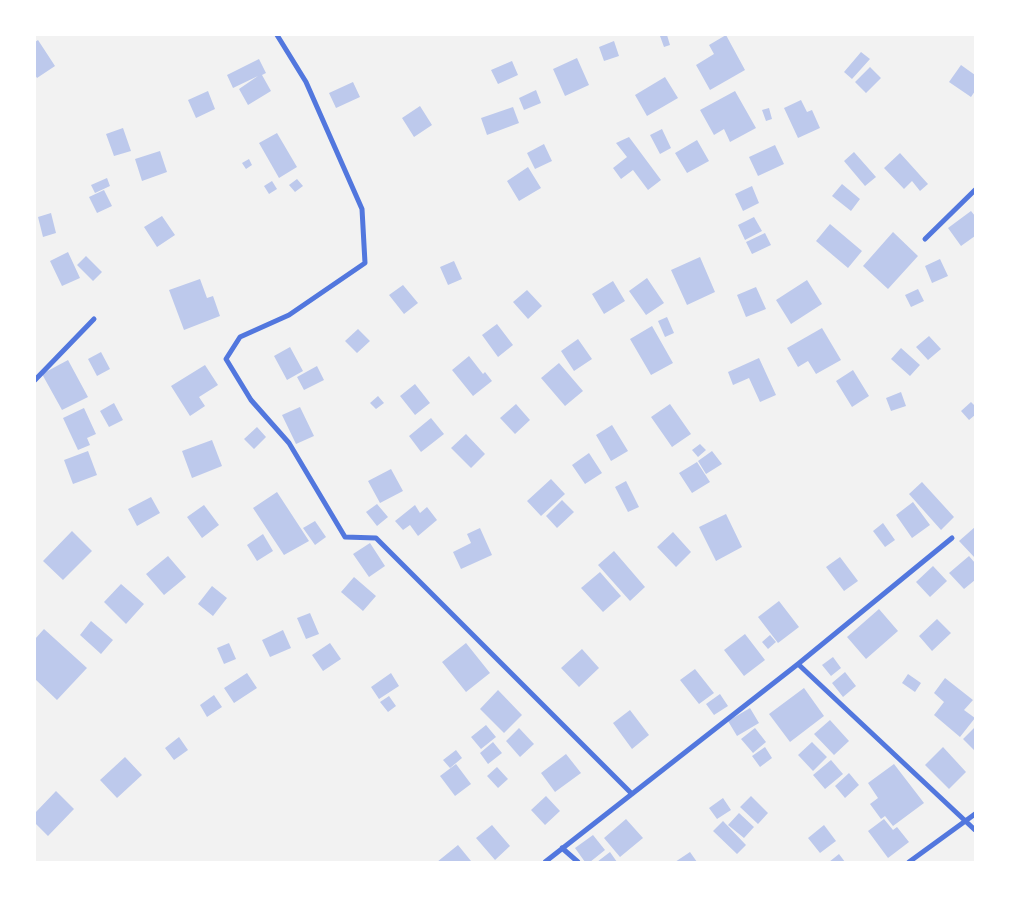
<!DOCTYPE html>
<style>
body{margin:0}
#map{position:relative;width:1010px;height:897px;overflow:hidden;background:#f2f2f2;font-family:Roboto,sans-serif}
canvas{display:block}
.frame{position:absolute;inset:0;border:36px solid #fff;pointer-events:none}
</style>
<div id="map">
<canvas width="1010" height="897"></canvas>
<div class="frame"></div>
</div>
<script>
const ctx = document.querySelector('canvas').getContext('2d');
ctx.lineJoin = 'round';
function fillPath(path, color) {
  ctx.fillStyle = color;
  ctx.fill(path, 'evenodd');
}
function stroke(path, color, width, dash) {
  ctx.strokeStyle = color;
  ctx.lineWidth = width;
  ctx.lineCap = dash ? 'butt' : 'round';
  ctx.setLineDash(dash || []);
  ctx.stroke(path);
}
fillPath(new Path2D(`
 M667 35 670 45 664 47 660 36Z
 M726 35 745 70 710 90 696 65 714 54 709 45Z
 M38 40 55 66 37 78 35 75V42Z
 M614 41 619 56 604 61 599 47Z
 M861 52 870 59 852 79 844 72Z
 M577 58 589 85 565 96 553 69Z
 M259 59 266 73 262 75 271 91 248 105 239 89 258 76 233 88 227 75Z
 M512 61 518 75 498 84 491 70Z
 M961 65 975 75V91L971 97 949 82Z
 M870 67 881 78 866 93 855 82Z
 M665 77 678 98 647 116 635 95Z
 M353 82 360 97 336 108 329 93Z
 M536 90 541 103 524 110 519 98Z
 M208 91 215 109 196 118 188 100Z
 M735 91 756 128 730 142 724 129 714 135 700 110Z
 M801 100 807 112 812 110 820 128 798 138 784 108Z
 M420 106 432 125 414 137 402 118Z
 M513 107 519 123 487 135 481 118Z
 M769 108 772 119 766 121 762 110Z
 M123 128 131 151 114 156 106 134Z
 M662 129 671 148 660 154 650 135Z
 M277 133 297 167 279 178 259 143Z
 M629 137 661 180 648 190 633 170 621 179 613 168 627 157 616 143Z
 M697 140 709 161 687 173 675 153Z
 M544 144 552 161 535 169 527 153Z
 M775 145 784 164 758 176 749 157Z
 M160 151 167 172 142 181 135 159Z
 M854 152 876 177 865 186 844 161Z
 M900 153 928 184 920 191 912 181 904 189 884 168Z
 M249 159 252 165 246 169 242 163Z
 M528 167 541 188 519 201 507 181Z
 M107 178 110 186 95 193 91 185Z
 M297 179 303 186 295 192 289 185Z
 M272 181 277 189 269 194 264 186Z
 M842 184 860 199 851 211 832 196Z
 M752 186 759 203 743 211 735 194Z
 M104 190 112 206 97 213 89 197Z
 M971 211 975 216V236L961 246 948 228Z
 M51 213 56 233 43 237 38 217Z
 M162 216 175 235 157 247 144 227Z
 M754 217 762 231 745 240 738 225Z
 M830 224 862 251 848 268 816 241Z
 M893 232 918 256 888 289 863 266Z
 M765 233 771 245 752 254 746 242Z
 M68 252 80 278 62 286 50 261Z
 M86 256 102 272 93 281 77 265Z
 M700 257 715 292 687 305 671 270Z
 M940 259 948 276 932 283 925 266Z
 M454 261 462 279 448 285 440 267Z
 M647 278 664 303 646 315 629 291Z
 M200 279 207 298 213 296 220 316 184 330 169 290Z
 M807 280 822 304 791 324 776 300Z
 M613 281 625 301 604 314 592 294Z
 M403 285 418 303 404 314 389 295Z
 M756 287 766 309 746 317 737 295Z
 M918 289 924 301 911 307 905 295Z
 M527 290 542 306 528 319 513 302Z
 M667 317 674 333 665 337 658 321Z
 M497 324 513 345 498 357 482 335Z
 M652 326 673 363 651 375 630 339Z
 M822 328 841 360 816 374 808 361 798 367 787 348Z
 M358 329 370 341 357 353 345 341Z
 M929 336 941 349 928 360 916 347Z
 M578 339 592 359 574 371 561 351Z
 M290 347 303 371 287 380 274 356Z
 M901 348 920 365 910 376 891 359Z
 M101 352 110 369 97 376 88 359Z
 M469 356 483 374 485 372 492 381 473 396 452 370Z
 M759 358 776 395 760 402 749 378 733 385 728 372Z
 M68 360 88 397 62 410 42 374Z
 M559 363 583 391 565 406 541 378Z
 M205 365 218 385 199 397 205 406 190 416 171 386Z
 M317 366 324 380 304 390 297 377Z
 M853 370 869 396 852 407 836 381Z
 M415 384 430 403 415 415 400 396Z
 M901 392 906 406 891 411 886 398Z
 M378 396 384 403 376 409 370 403Z
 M971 402 975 406V415L969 420 961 411Z
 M114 403 123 420 109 427 100 411Z
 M516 404 530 420 515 434 500 418Z
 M670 404 691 434 672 447 651 417Z
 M300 407 314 436 296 444 282 415Z
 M84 408 96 434 87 438 90 445 78 450 63 418Z
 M431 418 444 434 421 452 409 436Z
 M612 425 628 451 611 461 596 435Z
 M257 427 266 437 254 449 244 439Z
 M466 434 485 454 471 468 451 448Z
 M212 440 222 466 192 478 182 451Z
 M700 444 706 450 698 457 692 450Z
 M88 451 97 475 73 484 64 460Z
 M712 451 722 464 706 474 698 461Z
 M589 453 602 473 585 484 572 465Z
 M697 462 710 482 692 493 679 473Z
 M391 469 403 491 380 503 368 481Z
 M551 479 565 494 541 516 527 501Z
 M626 481 639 507 628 512 615 487Z
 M922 482 954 517 941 530 909 494Z
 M277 492 309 541 284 555 253 508Z
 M151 497 160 513 137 526 128 509Z
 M562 500 574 512 557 528 546 516Z
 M913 502 930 525 912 538 896 515Z
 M377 504 388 517 377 526 366 512Z
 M204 505 219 525 202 538 187 517Z
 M415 505 420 513 427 507 437 520 418 536 410 525 403 530 395 521Z
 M726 514 742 547 716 561 699 527Z
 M315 521 326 537 315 545 303 528Z
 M883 523 895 540 885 547 873 531Z
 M975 527V558L959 541Z
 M480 528 492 555 461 569 453 552 471 543 467 534Z
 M72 531 92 551 63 580 43 561Z
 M673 532 691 552 676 567 657 547Z
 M263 534 273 551 257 561 247 545Z
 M370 543 385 566 369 577 353 554Z
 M614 551 645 587 630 601 598 565Z
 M168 556 186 577 164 595 146 574Z
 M969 556 975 563V580L964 589 949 573Z
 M840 557 858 581 844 591 826 567Z
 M933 566 947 581 930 597 916 582Z
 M600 572 621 596 603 612 581 588Z
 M354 577 376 596 363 611 341 592Z
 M121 584 144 604 126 624 104 602Z
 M212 586 227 598 213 616 198 604Z
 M779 601 799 627 778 643 758 617Z
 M879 609 898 631 866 659 847 637Z
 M310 613 319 634 306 639 297 618Z
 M937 619 951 633 932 651 919 636Z
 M91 621 113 640 101 654 80 635Z
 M44 629 87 668 57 700 35 679V639Z
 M283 630 291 648 270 657 262 640Z
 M745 634 765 660 744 676 724 650Z
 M770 635 776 642 768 649 762 642Z
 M229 643 236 659 224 664 217 648Z
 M330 643 341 659 323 671 312 655Z
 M466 643 490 673 466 692 442 662Z
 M582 649 599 668 579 687 561 668Z
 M833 657 841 668 831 676 822 665Z
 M695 669 714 693 699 704 680 680Z
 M845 672 856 686 843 697 832 683Z
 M247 673 257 688 234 703 224 688Z
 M391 673 399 686 379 699 371 687Z
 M908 674 921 683 915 692 902 683Z
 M945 678 973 700 964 710 975 718 960 737 934 715 944 702 934 693Z
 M804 688 824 716 790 742 769 714Z
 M498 690 522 715 504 733 480 709Z
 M720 694 728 706 714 715 706 704Z
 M214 695 222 707 207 717 200 705Z
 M389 696 396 706 388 712 380 702Z
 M750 708 759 723 737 736 728 721Z
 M630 710 649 735 632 749 613 723Z
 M830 720 849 741 834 755 814 734Z
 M486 725 496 737 481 749 471 737Z
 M975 727V751L963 739Z
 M519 728 534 744 520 757 506 741Z
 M755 728 766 742 753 753 741 739Z
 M179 737 188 750 174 760 165 748Z
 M493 742 502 753 488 764 480 753Z
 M812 742 827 757 813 771 798 755Z
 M765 747 772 758 760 767 752 756Z
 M943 747 966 772 949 789 925 765Z
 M456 750 462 758 450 768 443 760Z
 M566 754 581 773 555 792 541 773Z
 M125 757 142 775 117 798 100 780Z
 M831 760 843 774 825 789 813 775Z
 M456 764 471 784 455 796 440 776Z
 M894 764 924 803 893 826 885 816 881 819 870 804 878 798 868 783Z
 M497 767 508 779 498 788 487 776Z
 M849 773 859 785 845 798 835 786Z
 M56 791 74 809 48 836 35 823V813Z
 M546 796 560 811 545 825 531 810Z
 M751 796 768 813 758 824 740 807Z
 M723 798 731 810 717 819 709 808Z
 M739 813 754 827 744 838 728 825Z
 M626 819 643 838 620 857 604 838Z
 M884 819 893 830 897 827 909 842 888 858 868 831Z
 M723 821 746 845 737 854 713 831Z
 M492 825 510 846 495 860 476 838Z
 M824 825 836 841 820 853 808 838Z
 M593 835 605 850 590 862H585L575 848Z
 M458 845 471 861 437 862Z
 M610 852 617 862H597Z
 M690 852 697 862H675Z
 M839 854 845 862H829Z`), '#bdc9ec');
stroke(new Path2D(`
 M277 35 306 82 362 209 365 263 289 315 240 337 226 359 251 400 289 443 345 537 376 538 632 794
 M925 239 975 190
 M35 380 94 319
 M798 664 975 830
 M562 848 578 862
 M545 862 798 664 952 538
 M909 862 975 814`), '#5277de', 5);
</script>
